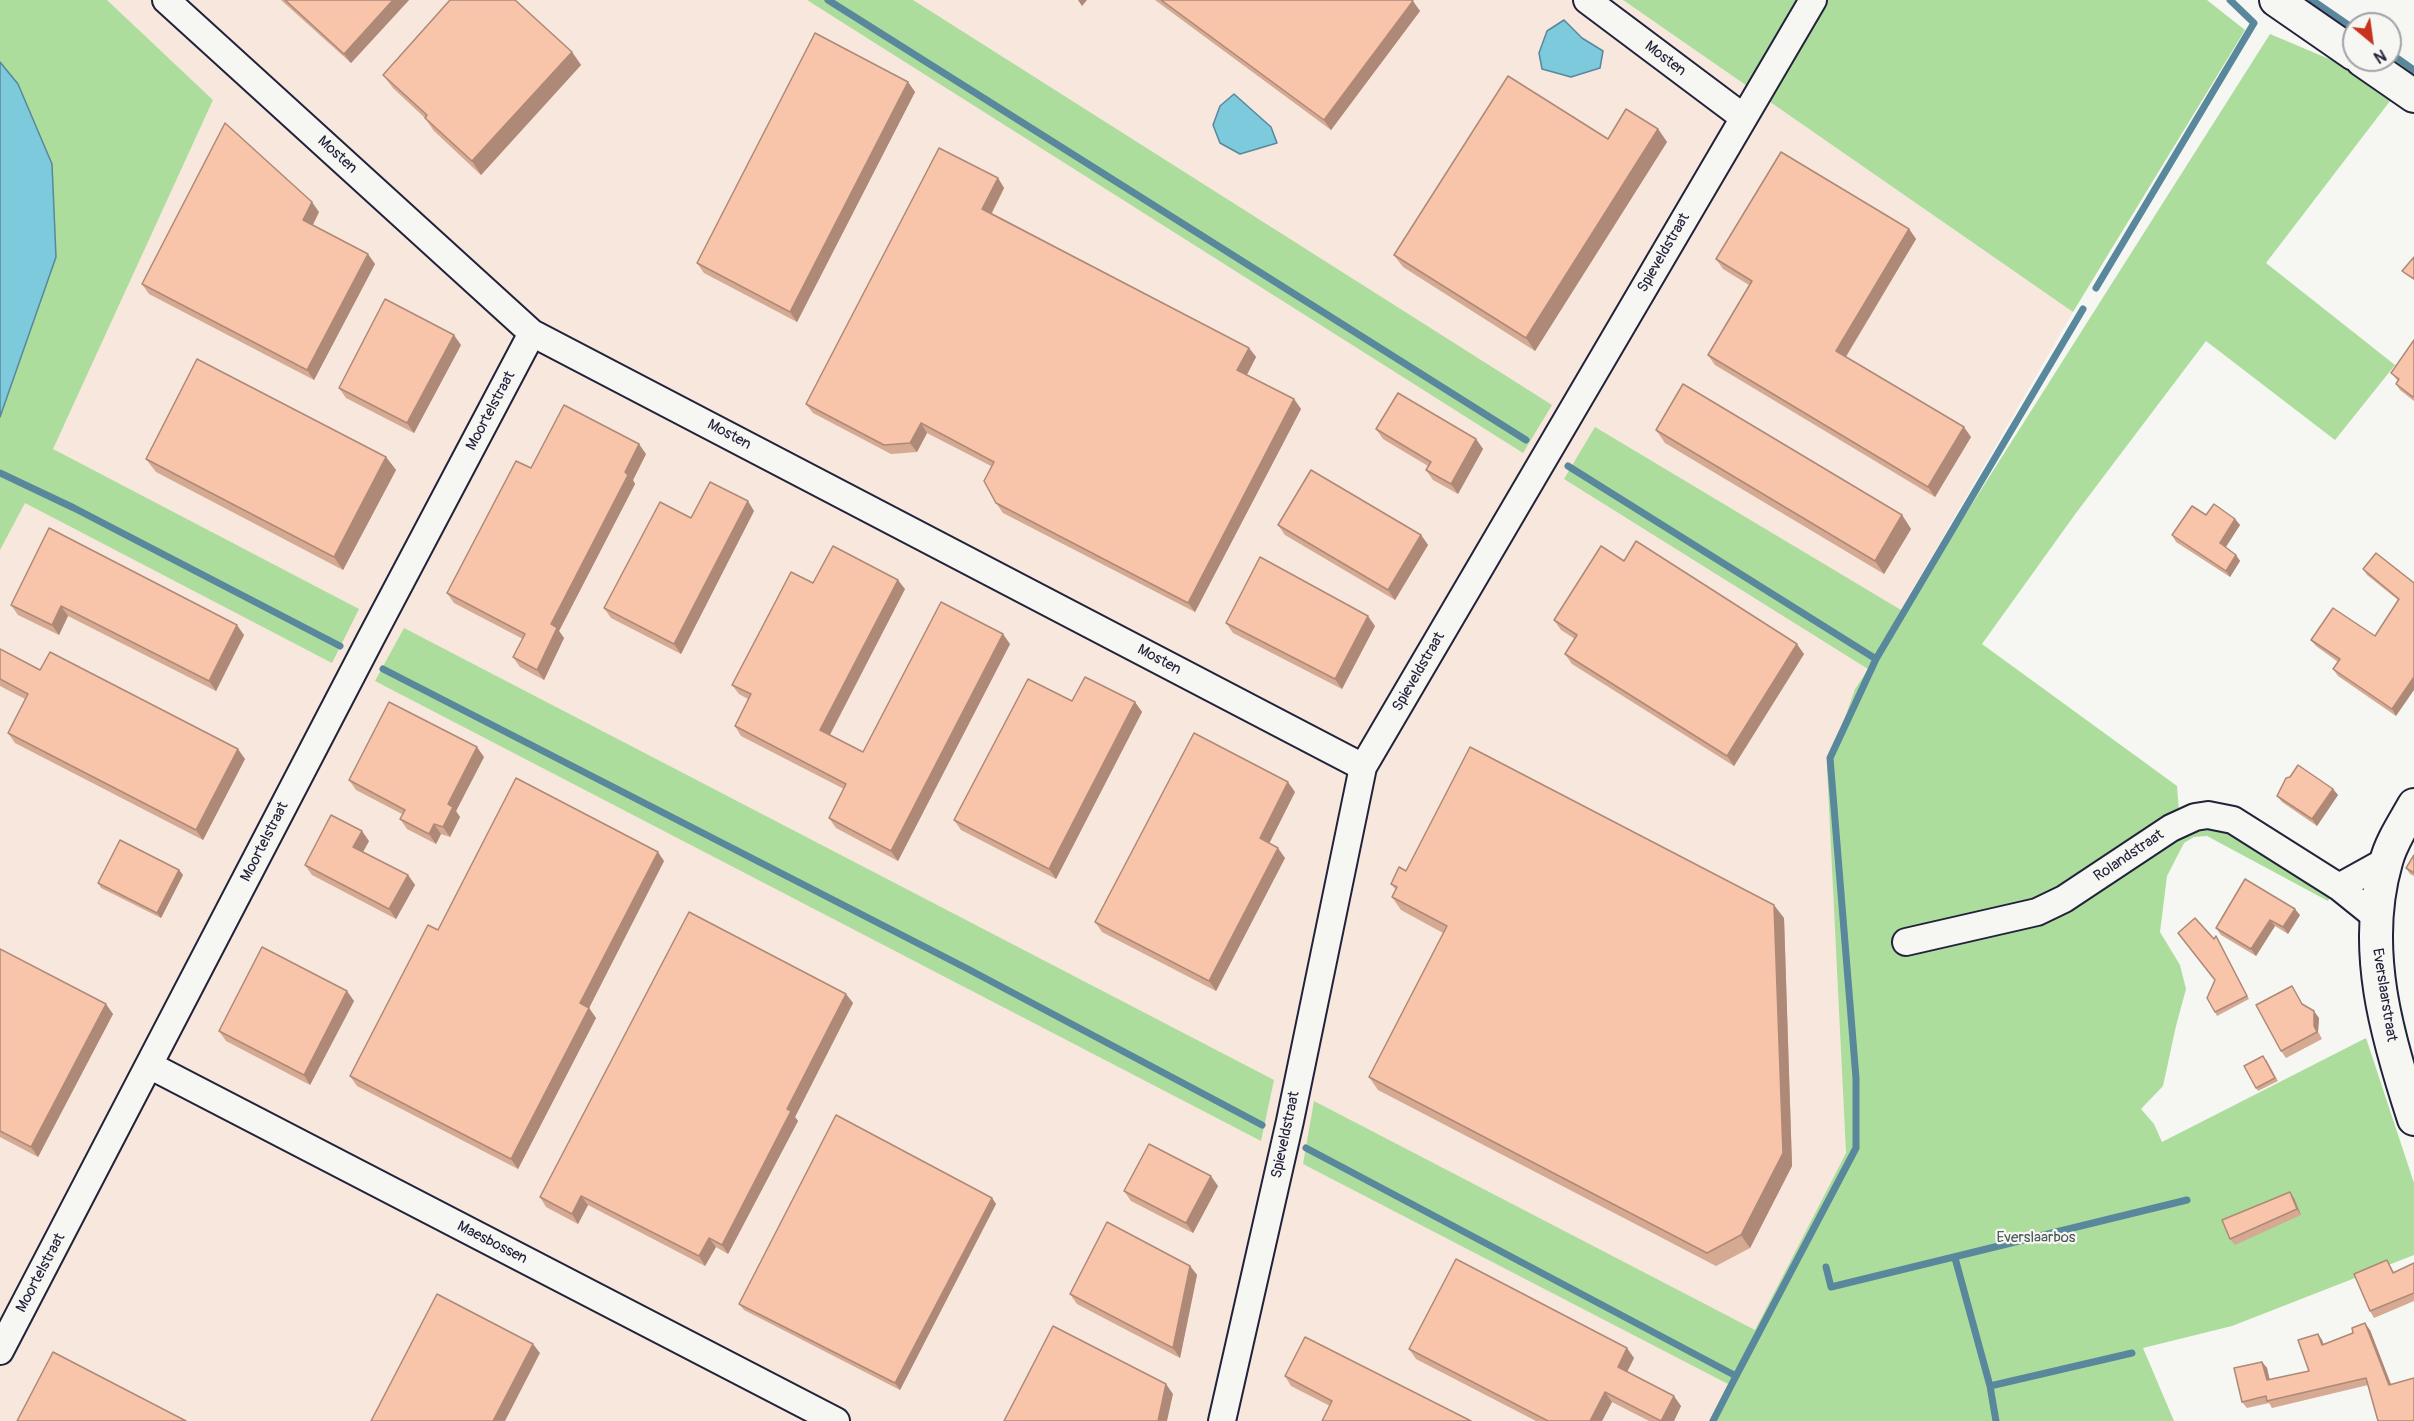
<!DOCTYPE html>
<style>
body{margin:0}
#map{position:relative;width:2414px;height:1421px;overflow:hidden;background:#f6f6f2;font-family:Pangolin,sans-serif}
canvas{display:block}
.north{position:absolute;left:2342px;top:12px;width:60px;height:60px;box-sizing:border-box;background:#f6f6f2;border:2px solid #a1a1a9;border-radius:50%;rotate:151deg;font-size:16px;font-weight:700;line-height:24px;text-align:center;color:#22223b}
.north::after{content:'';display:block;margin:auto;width:21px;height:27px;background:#c8321e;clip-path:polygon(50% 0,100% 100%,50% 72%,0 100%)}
</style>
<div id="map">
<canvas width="2414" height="1421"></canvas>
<div class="north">N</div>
</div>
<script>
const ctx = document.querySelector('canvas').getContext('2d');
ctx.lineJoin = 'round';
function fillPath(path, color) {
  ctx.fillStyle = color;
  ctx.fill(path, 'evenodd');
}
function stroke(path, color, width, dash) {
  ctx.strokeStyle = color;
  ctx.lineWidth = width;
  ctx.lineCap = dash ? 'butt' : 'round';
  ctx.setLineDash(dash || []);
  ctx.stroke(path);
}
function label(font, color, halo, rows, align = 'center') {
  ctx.font = font + ' Pangolin,sans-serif';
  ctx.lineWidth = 4.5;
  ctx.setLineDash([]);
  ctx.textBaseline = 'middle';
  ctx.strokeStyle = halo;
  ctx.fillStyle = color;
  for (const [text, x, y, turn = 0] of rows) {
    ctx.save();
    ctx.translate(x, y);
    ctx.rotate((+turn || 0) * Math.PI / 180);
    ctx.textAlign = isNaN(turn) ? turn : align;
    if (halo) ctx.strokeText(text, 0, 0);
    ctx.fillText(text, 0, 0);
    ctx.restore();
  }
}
fillPath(new Path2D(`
 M107 0H1623L2073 312 1855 689 1827 768 1846 1153 1709 1421H0V550L56 440 213 100Z`), '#f7e7dc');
fillPath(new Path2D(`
 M0 0H107L213 100 53 449 359 609 332 663 25 503 0 550V417L18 84 0 62Z
 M807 0H913L1552 405 1523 453Z
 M1623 0H2207L2245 30 2073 312Z
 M2270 34 2334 61 2390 101 2266 263 2395 365 2335 440 2206 341 2076 513 1982 644 2177 786 2179 812 2205 801 2230 808 2342 876 2328 901 2207 836 2194 837 2184 843 2167 876 2160 932 2180 965 2186 989 2176 1026 2163 1086 2141 1109 2154 1124 2162 1142 2366 1038 2414 1183V1255L2232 1326 2143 1348 2174 1421H1709L1728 1384 1303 1164 1314 1101 1755 1330 1846 1153 1827 768 1855 689 1868 669 1564 479 1595 427 1901 610 1868 668Z
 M404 628 1274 1080 1261 1141 375 681Z`), '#acdd9d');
const water = new Path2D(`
 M1564 20 1582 38 1603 51 1600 68 1571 77 1542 69 1539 53 1547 31Z
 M0 62 18 84 52 164 56 257 0 417Z
 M1234 94 1271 127 1277 143 1240 154 1220 143 1213 125 1220 106Z`);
fillPath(water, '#7dcadc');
stroke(water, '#59879c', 1.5);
stroke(new Path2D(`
 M828 0 1526 440
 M2312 0 2354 29
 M2390 53 2414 70
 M2096 288 2254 23 2230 0
 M1568 466 1876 659 1830 758 1856 1078V1148L1736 1376
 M0 473 74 508 340 646
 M1876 659 2083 309
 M383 669 966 968 1262 1125
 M1306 1148 1736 1376 1713 1421
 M1955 1258 1990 1386 1996 1421
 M1826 1267 1831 1287 2187 1200
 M1990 1386 2132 1353`), '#59879c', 7);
const minor = new Path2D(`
 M166 0 532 333 1363 767
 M1587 0 1743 117
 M2339 887 2375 916
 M1906 942 2037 912 2064 899 2171 828 2195 817 2208 815 2233 820 2339 887 2386 861
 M149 1065 836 1421
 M0 1351 371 638 532 333
 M1222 1421 1290 1121 1363 767 1813 0`);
const tertiary = new Path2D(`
 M2276 0 2354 54
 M2362 60 2414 96
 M2414 805C2404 823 2391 842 2386 862 2361 948 2387 1037 2414 1119`);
stroke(minor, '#22223b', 30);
stroke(tertiary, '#22223b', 36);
stroke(minor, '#f6f6f2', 26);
stroke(tertiary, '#f6f6f2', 32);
fillPath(new Path2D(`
 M281 0H409L351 63Z
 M1155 0H1411L1420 11 1331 130Z
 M572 52 581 65 481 175 434 131 425 118 393 88 383 75Z
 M908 82 915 92 797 322 704 273 697 263Z
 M1658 129 1667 142 1535 351 1403 267 1394 255 1608 139Z
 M998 178 1004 188 992 213 1249 348 1256 357 1247 375 1294 399 1301 409 1195 612 1003 513 996 503 991 466 927 433 917 452 891 454 813 413 806 404Z
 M319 212 313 225 375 264 314 380 149 294 142 284Z
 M1909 229 1916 239 1846 357 1971 437 1935 497 1715 365 1708 355 1749 285 1723 269 1716 259Z
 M2414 257V280L2405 274 2402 271Z
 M2414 340V401L2400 390 2396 384 2398 381 2391 373Z
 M461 345 414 433 346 398 339 388Z
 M1376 429 1476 439 1483 449 1458 494 1433 480 1426 470 1428 466 1383 439Z
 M1656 430 1902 515 1911 529 1884 574 1665 443Z
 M646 454 633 480 635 484 559 631 564 638 544 680 520 667 513 657 523 639 454 603 447 593 531 468Z
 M386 457 396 470 343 570 156 472 146 459Z
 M754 511 681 654 611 618 604 608 691 518Z
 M2206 515 2235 519 2240 525 2225 548 2236 555 2240 561 2230 577 2176 542 2172 535Z
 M1278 525 1421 535 1428 545 1395 600 1285 535Z
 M49 528 244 635 216 691 68 616 59 635 18 615 11 605Z
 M1624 561 1804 654 1734 766 1572 664 1565 654 1575 639 1561 630 1554 620Z
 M2363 569 2414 583 2396 716 2338 676 2333 669 2338 662 2316 646 2311 640 2375 636 2398 600 2367 575Z
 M813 583 905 589 830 735 863 752 1010 644 898 861 836 828 829 818 844 789 741 736 735 726 748 699 739 694 732 685Z
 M1226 623 1375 626 1342 689 1233 633Z
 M0 649 40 670 245 759 203 840 15 743 8 733 25 699 0 686Z
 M1072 701 1135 702 1142 712 1056 879 961 830 954 820Z
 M484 757 456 811 460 817 450 837 441 834 436 844 407 829 400 819 402 814 356 790 349 780Z
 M2333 789 2338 795 2317 826 2282 802 2277 796Z
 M1295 792 1269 843 1285 858 1216 991 1102 932 1095 922Z
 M369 841 363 852 408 875 415 885 396 919 312 875 305 865Z
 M2414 855V876L2410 874 2406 868Z
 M664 861 589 1008 596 1018 518 1169 357 1086 350 1076 438 930Z
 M179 870 183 875 161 918 101 888 98 883Z
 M1406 871 1784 918 1792 1166 1750 1248 1716 1266 1378 1090 1369 1077 1443 933 1401 910 1392 897 1396 890 1391 884Z
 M2300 915 2288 934 2275 926 2256 956 2221 935 2216 928Z
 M2214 939H2218L2249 999 2217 1016 2215 1012Z
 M0 949 113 1014 38 1157 0 1137Z
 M2292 986 2303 1005 2319 1018 2318 1032 2322 1039 2286 1058 2281 1051Z
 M846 994 853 1003 795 1117 798 1121 728 1254 716 1247 705 1266 588 1205 578 1224 546 1207 540 1197Z
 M354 1001 310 1085 226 1041 219 1031Z
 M2266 1059 2278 1081 2258 1091 2256 1088Z
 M1218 1186 1193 1233 1131 1201 1124 1191Z
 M992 1198 996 1204 900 1390 744 1310 739 1304Z
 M2294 1198 2301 1215 2235 1245 2230 1239Z
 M2387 1260 2394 1272 2414 1263V1301L2374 1318 2370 1311Z
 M1190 1266 1197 1275 1180 1358 1077 1304 1070 1294Z
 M2370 1330 2391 1385 2414 1421 2368 1385 2272 1408 2269 1403 2247 1408 2242 1402 2262 1362 2267 1368 2270 1380 2309 1371 2318 1334 2322 1340 2324 1345Z
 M1409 1349 1634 1358 1627 1372 1681 1406 1674 1421H1649L1612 1402 1602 1421H1536L1416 1359Z
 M1285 1376 1471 1421 1330 1406 1291 1386Z`), '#d5a992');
fillPath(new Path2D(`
 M393 0H409L351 63 344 54Z
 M1078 0H1087L1082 6Z
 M1413 1 1420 11 1331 130 1324 120Z
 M572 52 581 65 481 175 472 161Z
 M908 82 915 92 797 322 790 312Z
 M1658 129 1667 142 1535 351 1526 338Z
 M998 178 1004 188 989 218 982 209Z
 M312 202 319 212 310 230 303 220Z
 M1909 229 1916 239 1843 361 1836 351Z
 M368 254 375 264 314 380 307 370Z
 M454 335 461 345 414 433 407 423Z
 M1249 348 1256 357 1244 380 1237 370Z
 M1294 399 1301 409 1195 612 1188 603Z
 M921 423 927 433 917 452 910 443Z
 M1964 427 1971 437 1935 497 1928 487Z
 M1476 439 1483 449 1458 494 1451 484Z
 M639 444 646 454 633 480 635 484 559 631 564 638 544 680 537 670 551 624 625 472Z
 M386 457 396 470 343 570 334 557Z
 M748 501 754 511 681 654 674 644Z
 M1902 515 1911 529 1884 574 1875 561Z
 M2235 519 2240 525 2224 550 2220 543Z
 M1421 535 1428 545 1395 600 1388 590Z
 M2236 555 2240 561 2230 577 2226 571Z
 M898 580 905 589 827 740 820 730Z
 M61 606 68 616 59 635 52 625Z
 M1368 616 1375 626 1342 689 1335 679Z
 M237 625 244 635 216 691 209 681Z
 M1003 634 1010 644 898 861 891 851Z
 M1797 644 1804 654 1734 766 1727 756Z
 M2414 677V690L2396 716 2392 709Z
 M1135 702 1142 712 1056 879 1049 869Z
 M477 747 484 757 456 811 460 817 450 837 443 827 448 804Z
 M238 749 245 759 203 840 196 830Z
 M1288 782 1295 792 1267 848 1260 838Z
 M2333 789 2338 795 2317 826 2312 819Z
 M434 824 441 834 436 844 429 834Z
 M362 831 369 841 360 857 353 847Z
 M1278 848 1285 858 1216 991 1209 981Z
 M658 852 664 861 589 1008 596 1018 518 1169 511 1159 580 1003Z
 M179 870 183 875 161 918 157 913Z
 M408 875 415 885 396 919 389 909Z
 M1774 905 1784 918 1792 1166 1750 1248 1741 1235Z
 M2295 909 2300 915 2288 934 2283 927Z
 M2270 920 2275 926 2256 956 2251 949Z
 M347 991 354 1001 310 1085 304 1075Z
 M846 994 853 1003 795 1117 798 1121 728 1254 722 1245 787 1109Z
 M106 1004 113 1014 38 1157 31 1147Z
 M2314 1011 2319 1018 2318 1032 2322 1039 2314 1026Z
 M1211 1176 1218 1186 1193 1233 1186 1223Z
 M2290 1192 2294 1198 2301 1215 2297 1209Z
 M581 1196 588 1205 578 1224 572 1214Z
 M992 1198 996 1204 900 1390 895 1383Z
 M709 1238 716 1247 705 1266 699 1256Z
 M1190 1266 1197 1275 1180 1358 1173 1348Z
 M2365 1323 2370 1330 2394 1392 2389 1385Z
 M2318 1334 2322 1340 2326 1352 2322 1345Z
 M533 1344 540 1353 505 1421H493Z
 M1627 1348 1634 1358 1625 1376 1618 1367Z
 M2262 1362 2267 1368 2271 1387 2267 1380Z
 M1166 1384 1173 1394 1167 1421H1158Z
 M1605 1392 1612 1402 1602 1421H1590Z
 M1674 1396 1681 1406 1674 1421H1661Z`), '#ae8977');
const building = new Path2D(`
 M285 0H393L344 54Z
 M450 0H515L572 52 472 161 425 118 427 115 383 75Z
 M1161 0H1411L1413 1 1324 120Z
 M815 33 908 82 790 312 697 263Z
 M1508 76 1608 139 1626 109 1658 129 1526 338 1394 255Z
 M225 123 312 202 303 220 368 254 307 370 142 284Z
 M939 148 998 178 982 209 1249 348 1237 370 1294 399 1188 603 996 503 984 481 994 462 921 423 910 443 884 445 806 404Z
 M1781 152 1909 229 1836 351 1964 427 1928 487 1708 355 1752 281 1716 259Z
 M2414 257V279L2402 271Z
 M385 299 454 335 407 423 339 388Z
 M2414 340V395L2413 397 2396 384 2399 379 2391 373Z
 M197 359 386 457 334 557 146 459Z
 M1683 384 1902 515 1875 561 1656 430Z
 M1398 393 1476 439 1451 484 1426 470 1431 462 1376 429Z
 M564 405 639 444 625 472 628 475 551 624 557 628 537 670 513 657 525 634 447 593 516 461 531 468Z
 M1311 470 1421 535 1388 590 1278 525Z
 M710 482 748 501 674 644 604 608 660 502 691 518Z
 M2214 504 2235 519 2220 543 2236 555 2226 571 2172 535 2192 506 2206 515Z
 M49 528 237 625 209 681 61 606 52 625 11 605Z
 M1636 541 1797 644 1727 756 1565 654 1577 635 1554 620 1601 546 1624 561Z
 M833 546 898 580 820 730 863 752 941 602 1003 634 891 851 829 818 846 784 735 726 751 694 732 685 791 572 813 583Z
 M2376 553 2414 583V677L2392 709 2333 669 2340 659 2311 640 2333 608 2375 636 2399 599 2363 569Z
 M1260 557 1368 616 1335 679 1226 623Z
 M0 649 40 670 50 652 238 749 196 830 8 733 28 694 0 679Z
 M1085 677 1135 702 1049 869 954 820 1028 679 1072 701Z
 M389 702 477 747 448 804 453 807 443 827 434 824 429 834 400 819 405 810 349 780Z
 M1194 733 1288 782 1260 838 1278 848 1209 981 1095 922Z
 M1470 747 1774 905 1783 1153 1741 1235 1707 1253 1369 1077 1447 926 1392 897 1397 887 1391 884 1399 867 1406 871Z
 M2298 765 2333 789 2312 819 2277 796 2286 778 2290 777Z
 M516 778 658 852 580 1003 589 1008 511 1159 350 1076 428 925 438 930Z
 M331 815 362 831 353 847 408 875 389 909 305 865Z
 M120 840 179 870 157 913 98 883Z
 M2414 855V873L2406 868Z
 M2245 879 2295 909 2283 927 2270 920 2251 949 2216 928Z
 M689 912 846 994 787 1109 791 1111 722 1245 709 1238 699 1256 581 1196 572 1214 540 1197Z
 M2195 918 2214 939 2216 936 2247 996 2215 1012 2207 998 2215 980 2178 933Z
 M262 947 347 991 304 1075 219 1031Z
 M0 949 106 1004 31 1147 0 1131Z
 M2292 986 2302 1004 2314 1011V1026L2317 1032 2281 1051 2256 1005Z
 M2263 1056 2275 1078 2256 1088 2244 1066Z
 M836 1115 992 1198 895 1383 739 1304Z
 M1149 1144 1211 1176 1186 1223 1124 1191Z
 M2290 1192 2297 1209 2230 1239 2222 1220Z
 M1107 1222 1190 1266 1173 1348 1070 1294Z
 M1456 1259 1627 1348 1618 1367 1674 1396 1661 1421 1605 1392 1590 1421H1548L1409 1349Z
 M2387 1260 2393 1273 2414 1263V1293L2370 1311 2354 1274Z
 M437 1294 533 1344 493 1421H371Z
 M2365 1323 2389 1385 2414 1378V1421H2378L2366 1378 2267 1401 2266 1396 2242 1402 2234 1368 2262 1362 2267 1380 2309 1371 2298 1340 2318 1334 2322 1345 2353 1333 2352 1328Z
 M1053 1326 1166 1384 1158 1421H1004Z
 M1305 1337 1471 1421H1322L1332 1401 1285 1376Z
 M53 1352 186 1421H17Z`);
fillPath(building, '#f8c4aa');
stroke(building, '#ae8977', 1.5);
label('15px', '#22223b', '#f6f6f2', [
 ["Mosten",1665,59,37],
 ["Mosten",337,155,42],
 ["Spieveldstraat",1664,253,-60],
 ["Moortelstraat",491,411,-62],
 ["Mosten",729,435,28],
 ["Mosten",1159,660,28],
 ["Spieveldstraat",1419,672,-60],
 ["Moortelstraat",265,842,-63],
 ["Rolandstraat",2129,856,-34],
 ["Everslaarstraat",2384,995,81],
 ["Spieveldstraat",1286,1135,-78],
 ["Maesbossen",492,1243,27],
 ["Moortelstraat",41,1273,-62]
]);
label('15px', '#4b5a58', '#f6f6f2', [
 ["Everslaarbos",2036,1238]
]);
</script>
